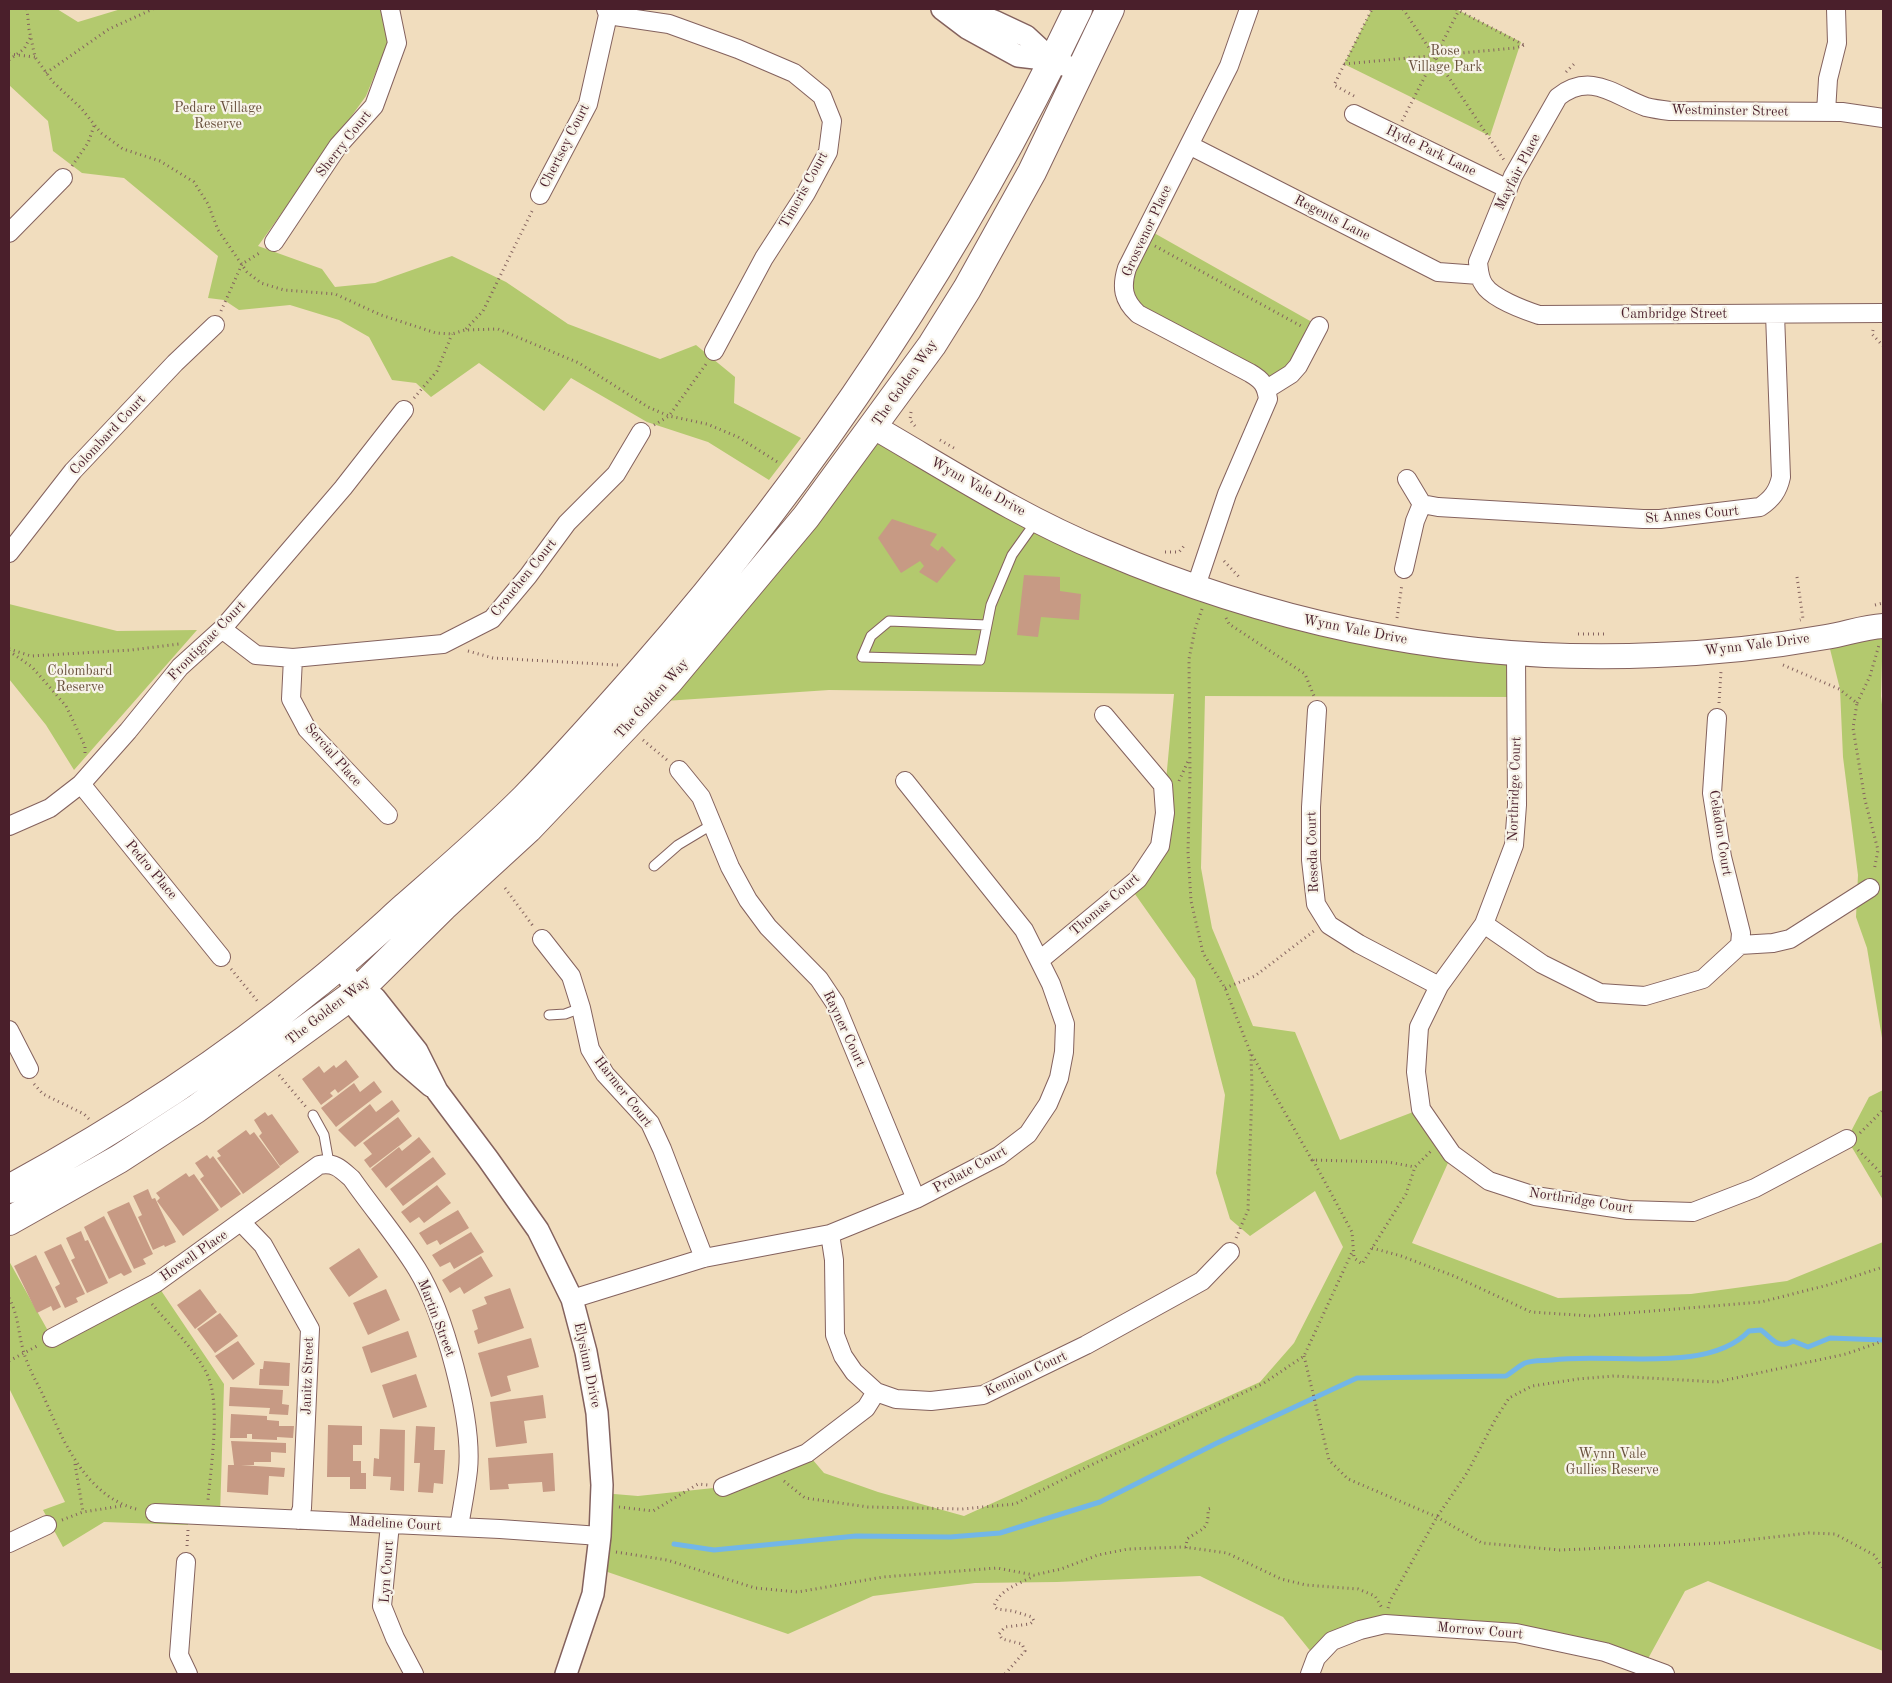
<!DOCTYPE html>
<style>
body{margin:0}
#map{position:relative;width:1892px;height:1683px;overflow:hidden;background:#f1ddbe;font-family:"Old Standard TT",serif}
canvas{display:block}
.frame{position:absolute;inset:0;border:10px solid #4a1f2b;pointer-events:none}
</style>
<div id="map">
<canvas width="1892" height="1683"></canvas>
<div class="frame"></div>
</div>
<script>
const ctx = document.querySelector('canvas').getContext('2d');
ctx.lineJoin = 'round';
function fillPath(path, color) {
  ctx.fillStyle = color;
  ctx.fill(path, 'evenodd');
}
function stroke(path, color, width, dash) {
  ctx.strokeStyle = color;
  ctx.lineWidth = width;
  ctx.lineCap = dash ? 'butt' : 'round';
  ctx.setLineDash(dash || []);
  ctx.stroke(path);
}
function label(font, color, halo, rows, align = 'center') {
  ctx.font = font + ' "Old Standard TT",serif';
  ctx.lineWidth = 4.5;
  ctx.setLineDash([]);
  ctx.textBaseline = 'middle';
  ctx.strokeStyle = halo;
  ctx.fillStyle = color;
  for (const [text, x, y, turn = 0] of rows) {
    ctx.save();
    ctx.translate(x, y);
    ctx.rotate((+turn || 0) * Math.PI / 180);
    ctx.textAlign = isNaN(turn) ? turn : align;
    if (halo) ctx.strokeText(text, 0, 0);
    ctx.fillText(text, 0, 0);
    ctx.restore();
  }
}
fillPath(new Path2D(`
 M9 9H57L78 22 121 9H384L388 42 366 96 258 246 322 269 335 287 375 283 452 256 506 282 568 324 660 359 696 345 735 377 734 403 801 438 769 480 708 442 647 422 571 378 544 411 479 363 431 397 416 383 392 380 369 337 339 320 290 305 239 310 224 300 208 298 218 256 124 178 82 173 53 151 48 121 9 85Z
 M1372 9H1456L1521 42 1490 136 1344 64Z
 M1147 229 1319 326 1293 371 1267 389 1138 314 1127 268Z
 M874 427 882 446 921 469 1208 590 1516 655V697L1205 696 1201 868 1212 928 1253 1026 1295 1032 1340 1140 1421 1109 1452 1154 1412 1243 1558 1298 1691 1294 1787 1281 1883 1242V1339L1877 1343 1883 1341V1651L1708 1581 1685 1591 1644 1666 1605 1652 1385 1624 1316 1658 1283 1617 1200 1576 1057 1582 975 1583 873 1596 788 1634 596 1568 602 1493 638 1496 723 1487 807 1453 824 1473 878 1492 964 1516 1260 1382 1294 1343 1343 1247 1315 1191 1250 1236 1230 1219 1216 1173 1225 1095 1195 979 1130 887 1160 846 1174 694 829 690 650 702Z
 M9 604 117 631 197 630 74 770 46 725 9 679Z
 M1883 626 1881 696 1883 713V1044L1867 948 1856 917 1858 875 1843 757 1840 689 1827 637Z
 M1883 1090V1200L1847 1139 1869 1097Z
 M9 1261 52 1338 156 1283 224 1384 220 1516 189 1515 188 1525 104 1522 63 1547 43 1510 65 1502 9 1388Z`), '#b3c96e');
stroke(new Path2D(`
 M674 1544 714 1550 856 1536 950 1537 1000 1533 1100 1502 1217 1443 1357 1378 1506 1376C1512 1372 1519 1366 1525 1363 1533 1360 1544 1361 1552 1360 1610 1352 1707 1375 1749 1331L1761 1330C1773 1339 1778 1350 1793 1341L1808 1347 1830 1338 1883 1340`), '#72b6e8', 5);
fillPath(new Path2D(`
 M892 519 937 534 930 545 938 551 942 546 956 560 937 583 919 572 924 566 920 561 901 573 878 538Z
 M1024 575 1060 577V591L1081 594 1079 620 1041 617 1038 637 1017 635Z
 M346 1060 359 1077 338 1093 335 1089 330 1093 333 1096 321 1105 302 1079 319 1066 324 1073 334 1065 336 1068Z
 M374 1081 382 1092 336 1127 321 1108 354 1083 360 1092Z
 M392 1100 400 1111 355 1147 338 1130 370 1104 376 1112Z
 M265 1112 268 1116 272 1114 299 1152 280 1166 259 1136 262 1133 254 1120Z
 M398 1117 412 1136 370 1168 364 1160 372 1154 363 1143Z
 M246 1130 250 1135 254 1132 280 1167 243 1194 217 1158 221 1156 217 1151Z
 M419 1137 431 1152 386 1188 371 1169 399 1147 402 1151Z
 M207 1155 210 1159 213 1156 241 1194 221 1208 200 1179 204 1176 195 1163Z
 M433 1157 446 1174 403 1206 390 1189Z
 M186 1173 189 1177 194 1174 219 1210 183 1236 157 1201 160 1198 156 1193Z
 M437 1185 451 1203 424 1223 419 1217 410 1223 401 1212Z
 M148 1189 152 1199 155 1198 176 1242 165 1247 164 1245 153 1250 138 1217 142 1215 133 1196Z
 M129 1202 153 1254 143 1259 146 1264 134 1269 107 1212Z
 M458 1210 469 1228 440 1245 437 1240 427 1245 419 1233Z
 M104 1216 132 1272 124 1276 121 1273 109 1279 84 1227Z
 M81 1231 85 1241 88 1240 108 1283 87 1293 71 1260 75 1258 66 1238Z
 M471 1232 484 1252 454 1269 450 1262 440 1267 432 1255Z
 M61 1244 85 1294 76 1298 78 1302 65 1308 55 1287 60 1284 44 1252Z
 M359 1248 378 1277 349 1297 329 1268Z
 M36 1255 61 1307 53 1311 51 1306 37 1313 14 1266Z
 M481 1256 493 1276 464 1294 460 1287 450 1293 442 1280Z
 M510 1288 524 1328 478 1344 474 1331 478 1329 472 1310 487 1304 484 1297Z
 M200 1289 217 1312 195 1329 177 1305Z
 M386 1289 400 1320 368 1335 353 1303Z
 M220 1313 238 1336 215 1353 197 1329Z
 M408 1331 417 1357 371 1373 362 1347Z
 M531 1338 539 1367 507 1376 511 1391 491 1397 478 1353Z
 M238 1341 255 1364 233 1380 215 1356Z
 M264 1361 290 1363 289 1386 259 1385 260 1369H263Z
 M416 1374 427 1407 393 1418 382 1385Z
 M230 1387 283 1390 282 1404 289 1405 288 1415 269 1414 270 1408 229 1406Z
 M543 1395 546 1418 524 1421 527 1443 496 1447 490 1402Z
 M231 1414 267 1416V1420L279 1421V1426H294L293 1438 277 1437V1440L252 1439V1434H247V1438H230Z
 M328 1425 362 1426V1445H353V1461H361V1473H366V1489H350V1477H327Z
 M416 1426 435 1427 434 1450H445L443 1484 434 1483 433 1493 418 1492 420 1463H414Z
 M380 1429 405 1430 404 1491 390 1490 391 1477 373 1476 374 1458 379 1459Z
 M231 1441 286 1443V1453L271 1452V1462H254V1465H241L285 1468 284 1477 269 1476 268 1495 227 1492 228 1465H234Z
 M553 1453 555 1491 543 1492 542 1482 508 1484 509 1489 490 1490 488 1458Z`), '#c79a84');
const service = new Path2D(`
 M986 625 889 621 871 636 862 657 980 660 991 605 1012 555 1037 520
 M654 866 678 845 713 824
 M549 1015 565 1014 581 1008
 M313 1115 324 1135 329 1163`);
const minor = new Path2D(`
 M608 15 669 24 738 49 794 73 822 96 832 121 828 152 806 193 764 258 714 351
 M1826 112 1828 79 1837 43 1836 9
 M1354 114 1508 189
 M1883 118 1842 112 1670 111C1662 110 1654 109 1646 107 1615 96 1591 71 1558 97L1513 176 1478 262C1479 270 1479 278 1484 285 1492 298 1524 310 1539 315L1883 313
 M1189 145 1438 272 1479 275
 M540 195 588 104 608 15 606 9
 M9 233 63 178
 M274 242 338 146 374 106 397 43 390 9
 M1267 389 1291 374 1298 366 1319 326
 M1407 479 1422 504 1438 507 1643 519H1660L1760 507C1772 499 1778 491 1781 477L1775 314
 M9 553 73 471 175 363 215 325
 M1404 569 1415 521 1422 504
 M1196 586 1227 494 1268 399C1266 385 1262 380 1250 373L1138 314C1123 300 1121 287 1127 268L1229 66 1249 9
 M222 629 256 655 293 658 443 644 492 619 528 576 567 523 616 474 641 432
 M1516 655 1517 805 1514 845 1484 924 1439 986 1419 1027 1416 1072 1421 1109 1452 1154 1489 1181 1535 1196 1628 1210 1693 1212 1755 1188 1847 1139
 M293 658 291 699 307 729 388 815
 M1317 710 1311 807V860L1316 904 1329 925 1359 944 1439 986
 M679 770 701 797 730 867 748 900 768 927 819 979 835 1003 916 1199
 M81 784 221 957
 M9 826 50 808 81 784 128 731 180 667 222 629 343 488 404 410
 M1484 924 1542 964 1600 993 1645 996 1703 979 1740 945 1741 933 1722 857 1712 793 1717 718
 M542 939 571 976 581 1008 590 1049 605 1074 650 1123 662 1149 704 1258
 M1740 945 1773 943 1790 939 1870 888
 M1040 960 1138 879 1160 846 1165 813 1163 785 1104 715
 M9 1030 29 1069
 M241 1222 263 1245 310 1329 302 1508 298 1520
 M830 1234 834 1260 835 1335 843 1356 854 1372 876 1392 896 1399 931 1401 983 1395 1086 1345 1202 1281 1230 1252
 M572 1299 704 1258 830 1234 916 1199 999 1156 1028 1134 1048 1104 1059 1078 1064 1052 1065 1024 1051 984 1024 930 905 781
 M52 1338 156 1283 319 1165C335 1162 341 1169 352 1179 373 1209 398 1238 417 1269 444 1312 473 1420 468 1470 466 1489 462 1508 459 1527
 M723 1487 807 1453 866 1408 876 1392
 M155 1513 500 1529 600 1536
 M390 1524 382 1606 395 1638 414 1674
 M9 1543 47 1525
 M186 1562 179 1655 188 1674
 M1310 1674 1316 1658 1332 1641 1360 1630 1385 1624 1516 1633 1605 1652 1665 1674`);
const tertiary = new Path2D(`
 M942 9 967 28 1018 56 1052 60 1079 71
 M962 9 994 21 1026 36 1052 60
 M339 965 358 991 375 998 417 1051 437 1091 488 1159 538 1230 572 1299 586 1352 597 1413 602 1485 600 1536 593 1594 566 1674
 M358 991V1010L402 1061 431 1086`);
const secondary = new Path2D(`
 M874 427C950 471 1022 518 1103 551 1281 627 1463 664 1657 655 1713 653 1770 647 1826 637 1845 634 1864 627 1883 626`);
const primary = new Path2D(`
 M9 1189C115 1131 220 1064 313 987 345 962 375 934 405 907 446 871 487 836 525 798 565 757 603 714 640 672 818 469 962 252 1078 9
 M9 1221 119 1159 196 1109 358 991 443 907 528 829 669 681 806 517 932 345 967 289 1032 172 1110 9`);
stroke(service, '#84625e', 11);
stroke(minor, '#84625e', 20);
stroke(tertiary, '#84625e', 24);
stroke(secondary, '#84625e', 26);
stroke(primary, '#84625e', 30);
stroke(new Path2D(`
 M27 9 29 29 35 57 53 82 81 108 101 133 123 149 160 161 194 182 208 204 218 230 247 272 261 283 284 290 335 294 381 315 436 333 452 334 465 330 498 329 579 363 648 407 669 416 707 424 738 437 779 463
 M1403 9 1504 160
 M1456 9 1524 45
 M9 54 35 57
 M9 60 24 49 30 38
 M1344 64 1515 48 1525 45
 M1566 72 1574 64
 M46 73 109 29 153 9
 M1354 96 1334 85 1372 9
 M1402 121 1459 10
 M72 166 88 143 94 126
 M1155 246 1301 326
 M221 311 242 264 261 252
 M466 329 483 311 533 209
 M1873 330 1872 334 1883 346
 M414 398 437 371 452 334
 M911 412 910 420 915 426
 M654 425 669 416 706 364
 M940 440 954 448
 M1165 552H1179L1184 546
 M1224 561 1241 579
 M1797 577 1803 619 1800 620
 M1875 605 1883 603
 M1202 609 1195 629 1189 659 1190 774 1188 852 1191 901 1203 953 1225 988 1251 1054 1252 1089 1248 1210 1236 1238
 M1226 618 1229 624 1305 674 1314 696
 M1397 618 1402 584
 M1578 634H1607
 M9 649 31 656 131 650 179 644
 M9 651 32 667 66 706 85 746V753
 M468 651 493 658 618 665
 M1783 665 1839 689 1857 703 1853 728 1865 800 1878 850 1874 871
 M1719 703 1721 671
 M1857 703 1870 676 1879 645
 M643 740 667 760
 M1179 781 1189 759
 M505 888 533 926
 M231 969 259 1003
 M1225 988 1255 976 1314 931
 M1252 1055 1312 1160 1388 1162 1415 1167 1431 1151
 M279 1075 306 1107
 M34 1084 43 1094 84 1114 89 1119
 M1860 1133 1883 1110
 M1858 1150 1879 1171 1883 1178
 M1313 1160 1352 1232 1354 1258 1362 1264 1406 1194 1415 1167
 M1372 1248 1401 1256 1454 1276 1531 1312 1591 1316 1761 1302 1828 1285 1883 1267
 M9 1298C19 1316 18 1334 24 1353 28 1367 36 1381 43 1395 63 1441 86 1498 140 1510
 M152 1304C170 1326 194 1348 207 1374 221 1402 211 1467 208 1500
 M1304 1356 1329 1460 1348 1479 1437 1517 1482 1543 1560 1550 1721 1543 1809 1533 1835 1534 1874 1555 1883 1568
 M9 1361 39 1345
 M75 1464 83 1512
 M784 1481 805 1498 868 1507 962 1509 1015 1504 1089 1466 1264 1383 1304 1356 1353 1250
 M619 1507 653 1511 698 1484 708 1485
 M62 1520 83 1512 121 1506
 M187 1546 188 1530
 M1186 1548 1187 1539C1202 1528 1209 1531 1208 1509L1211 1508
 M616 1552 667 1560 755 1588 798 1592 883 1577 997 1568 1034 1575 1061 1569 1098 1555 1128 1549 1184 1547 1227 1553 1281 1579 1306 1585 1358 1589 1375 1596 1382 1608
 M1388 1608 1390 1601 1437 1517 1467 1473 1495 1420 1509 1398 1532 1386 1578 1379 1614 1376 1717 1382 1846 1354 1883 1341
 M1005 1674 1025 1651 1022 1644 1002 1639 999 1634 1005 1627 1030 1624 1034 1621 1032 1617 1013 1611 997 1609 994 1606C1000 1589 1019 1584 1034 1576`), '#84625e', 3, [1, 4]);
stroke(service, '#fff', 9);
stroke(minor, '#fff', 18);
stroke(tertiary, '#fff', 21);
stroke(secondary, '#fff', 24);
stroke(primary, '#fff', 28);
label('14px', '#6a523f', '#f7f3e8', [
 ["Rose",1445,51],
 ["Village Park",1445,67],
 ["Pedare Village",218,108],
 ["Reserve",218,124],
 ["Colombard",80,671],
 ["Reserve",80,687],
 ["Wynn Vale",1612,1454],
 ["Gullies Reserve",1612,1470]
]);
label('14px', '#4a1f2b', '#f7f3e8', [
 ["Westminster Street",1730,111,1],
 ["Sherry Court",344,144,-52],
 ["Chertsey Court",565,146,-63],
 ["Hyde Park Lane",1431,151,26],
 ["Mayfair Place",1518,172,-63],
 ["Timcris Court",804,190,-61],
 ["Regents Lane",1332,218,27],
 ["Grosvenor Place",1147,231,-65],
 ["Cambridge Street",1674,314],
 ["The Golden Way",905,383,-55],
 ["Colombard Court",108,435,-47],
 ["Wynn Vale Drive",978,487,29],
 ["St Annes Court",1692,515,-5],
 ["Crouchen Court",524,578,-51],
 ["Wynn Vale Drive",1355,630,11],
 ["Frontignac Court",207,641,-46],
 ["Wynn Vale Drive",1757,645,-7],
 ["The Golden Way",652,699,-48],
 ["Sercial Place",333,755,49],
 ["Northridge Court",1515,789,-88],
 ["Celadon Court",1720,833,81],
 ["Reseda Court",1313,852,-92],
 ["Pedro Place",151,870,50],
 ["Thomas Court",1105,905,-41],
 ["The Golden Way",328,1011,-38],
 ["Rayner Court",844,1029,65],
 ["Harmer Court",623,1092,52],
 ["Prelate Court",970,1170,-29],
 ["Northridge Court",1581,1201,9],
 ["Howell Place",194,1256,-35],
 ["Martin Street",436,1318,69],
 ["Elysium Drive",587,1365,78],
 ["Kennion Court",1026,1374,-25],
 ["Janitz Street",308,1376,-88],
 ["Madeline Court",395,1524,3],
 ["Lyn Court",387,1572,-86],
 ["Morrow Court",1480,1631,5]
]);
</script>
